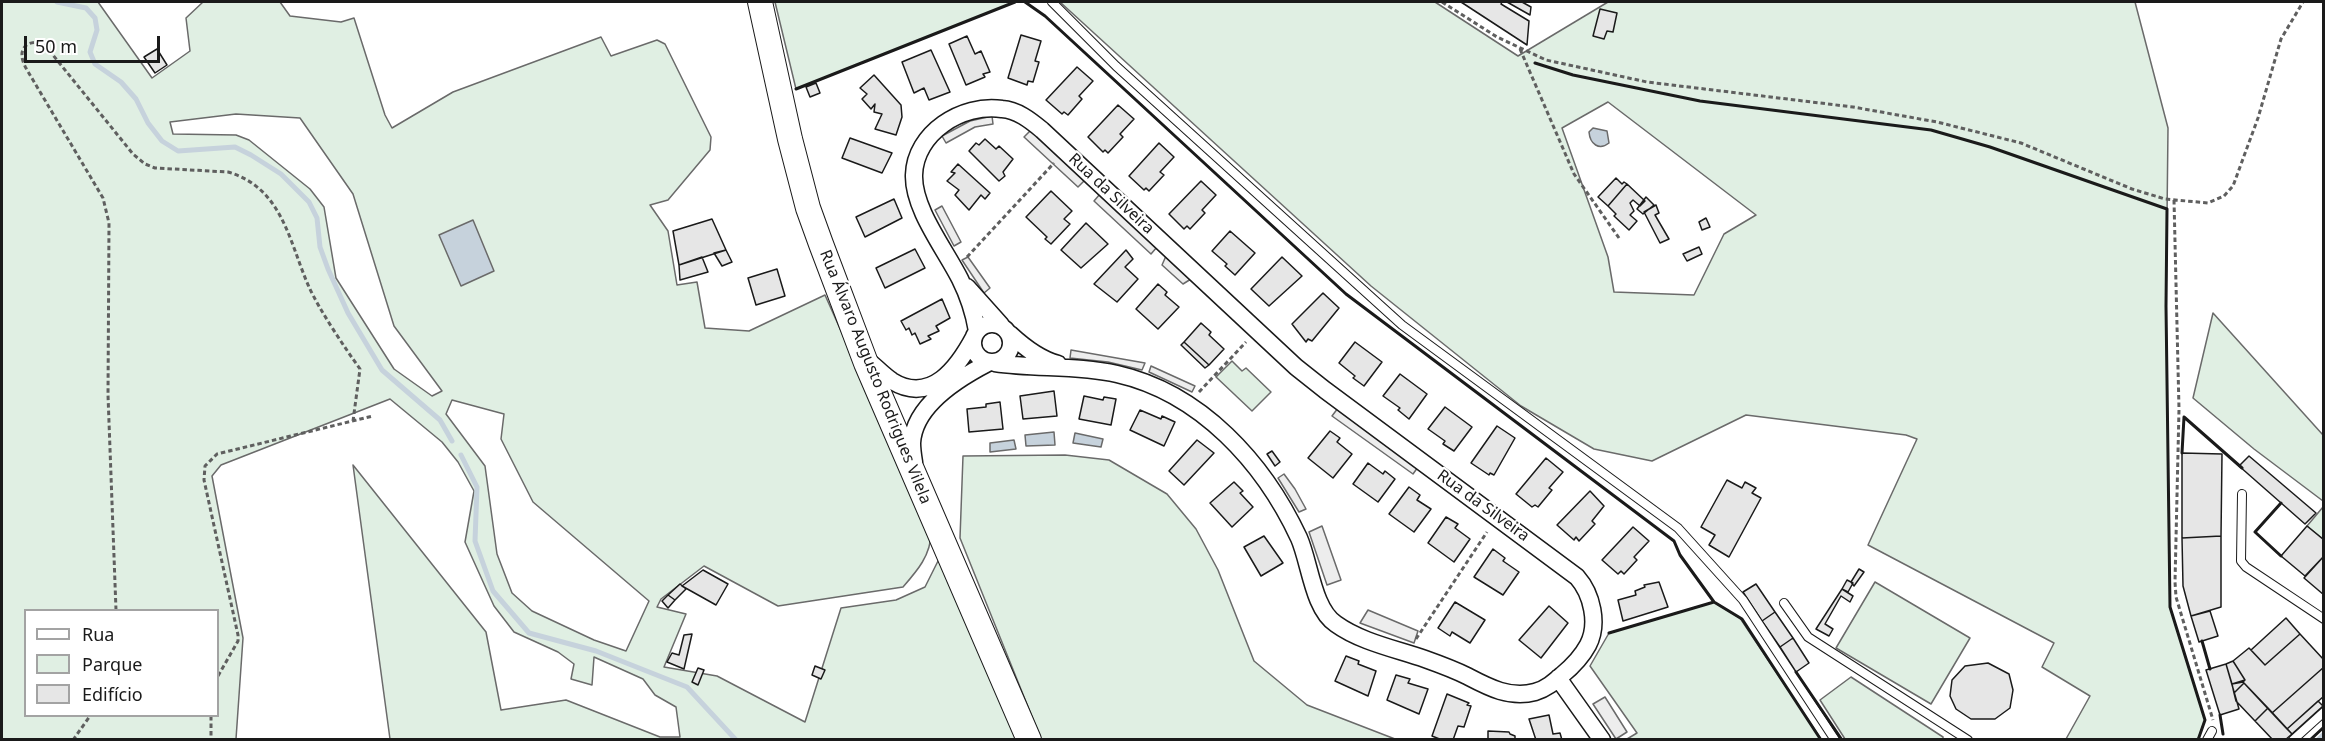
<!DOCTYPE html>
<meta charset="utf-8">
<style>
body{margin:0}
#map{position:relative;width:2325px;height:741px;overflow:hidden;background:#fff;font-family:"Noto Sans",sans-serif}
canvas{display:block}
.frame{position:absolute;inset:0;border:3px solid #1a1a1a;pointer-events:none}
.legend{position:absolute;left:24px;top:609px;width:195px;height:108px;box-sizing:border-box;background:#fff;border:2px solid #a3a3a3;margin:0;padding:8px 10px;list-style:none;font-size:18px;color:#1a1a1a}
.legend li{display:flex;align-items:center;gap:12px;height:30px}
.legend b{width:30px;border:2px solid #a3a3a3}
.scale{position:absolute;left:24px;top:36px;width:136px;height:27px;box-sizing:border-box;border:3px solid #1a1a1a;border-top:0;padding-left:8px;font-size:18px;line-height:21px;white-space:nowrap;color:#1a1a1a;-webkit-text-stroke:4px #fff;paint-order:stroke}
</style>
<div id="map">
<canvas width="2325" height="741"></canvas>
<div class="frame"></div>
<ul class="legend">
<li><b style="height:8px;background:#fff"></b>Rua</li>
<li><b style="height:16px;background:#e0efe3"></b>Parque</li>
<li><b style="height:16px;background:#e6e6e6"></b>Edifício</li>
</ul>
<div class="scale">50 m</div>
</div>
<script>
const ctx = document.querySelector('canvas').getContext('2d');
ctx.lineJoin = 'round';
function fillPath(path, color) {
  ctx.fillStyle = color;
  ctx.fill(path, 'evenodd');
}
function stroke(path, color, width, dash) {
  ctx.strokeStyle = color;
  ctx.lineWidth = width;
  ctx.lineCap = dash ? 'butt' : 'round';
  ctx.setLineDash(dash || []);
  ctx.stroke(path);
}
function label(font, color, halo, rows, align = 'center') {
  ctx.font = font + ' "Noto Sans",sans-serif';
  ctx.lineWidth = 4.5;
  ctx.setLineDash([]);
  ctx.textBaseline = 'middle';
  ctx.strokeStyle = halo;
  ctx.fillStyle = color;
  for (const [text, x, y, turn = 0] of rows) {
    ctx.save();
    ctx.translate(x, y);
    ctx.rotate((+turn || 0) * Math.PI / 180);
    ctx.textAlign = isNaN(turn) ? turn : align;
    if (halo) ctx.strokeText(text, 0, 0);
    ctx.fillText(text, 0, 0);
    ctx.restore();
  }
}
const green = new Path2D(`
 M2 2H98L152 78 190 51 186 18 203 2H280L290 16 341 22 354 18 385 115 392 128 453 92 601 37 611 56 657 40 665 44 711 137 710 150 668 200 650 205 668 231 677 285 697 282 705 328 749 331 825 295 931 533C931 555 917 571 903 587L778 606 704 566 661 599 657 607 686 614 664 667 717 676 805 722 841 608 896 600 925 587 939 559 1017 739H390L353 465 486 632 501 710 566 700 660 737H680L676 707 655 695 643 679 594 657 592 685 571 679 574 664 558 652 514 632 494 606 465 542 474 491 458 462 442 442 390 399 221 465 212 476 243 638 236 739H2ZM236 114 300 118 353 194 394 326 442 391 432 396 394 369 336 278 324 207 310 189 249 140 236 135 173 134 170 122ZM452 400 504 414 501 439 533 502 649 601 626 651 594 640 532 611 512 593 497 554 485 466 446 414ZM26 610H218V716H26Z
 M775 2H1015L796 89Z
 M1060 2H1435L1518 56 1608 2H2135L2168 128 2166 306 2170 607 2205 720 2198 739H2066L2090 696 2042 667 2054 643 1868 545 1917 439 1906 435 1746 415 1652 461 1594 449 1521 406 1371 286ZM1608 102 1756 215 1724 234 1694 295 1614 292 1608 257 1562 128Z
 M2213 313 2323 435V501L2254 449 2193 398Z
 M1232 361 1242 371 1246 368 1271 392 1252 411 1216 377Z
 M1065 455 1109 460 1167 494 1196 529 1218 570 1254 661 1307 705 1395 739H1041L960 538 963 456Z
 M2323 507V539L2307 526Z
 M1875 582 1970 638 1931 704 1836 648Z
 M1714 602 1740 618 1821 739H1627L1637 733 1590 666 1609 633Z
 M1851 677 1943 737V739H1845L1820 700Z`);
fillPath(green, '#e0efe3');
stroke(green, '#6a6a6a', 1.5);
const parking = new Path2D(`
 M992 116 993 124 975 127 946 143 942 136 970 121Z
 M1031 130 1085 180 1078 187 1024 137Z
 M1100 194 1157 247 1151 254 1094 201Z
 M942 206 961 242 954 246 935 210Z
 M1166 256 1191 279 1183 284 1162 265Z
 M968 257 990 288 984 293 962 260Z
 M1071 350 1145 363 1142 370 1108 362 1070 358Z
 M1151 366 1195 386 1192 392 1149 372Z
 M1338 408 1418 467 1413 474 1332 416Z
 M1284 474 1295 489 1306 509 1299 512 1278 478Z
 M1322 526 1341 580 1327 585 1309 532Z
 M1368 610 1418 631 1414 643 1360 623Z
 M1605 697 1627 732 1616 739 1593 704Z`);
fillPath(parking, '#ededed');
stroke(parking, '#6a6a6a', 1.5);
const water = new Path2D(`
 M1593 128 1607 131 1609 143C1599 151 1590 144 1589 132Z
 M473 220 494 271 461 286 439 235Z
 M1054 432 1055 445 1026 446 1025 435Z
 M1075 433 1103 439 1101 447 1073 443Z
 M1014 440 1016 449 990 452V443Z`);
fillPath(water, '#c6d2dc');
stroke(water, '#6a6a6a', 1.5);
stroke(new Path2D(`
 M57 2 86 8 95 18 97 30 90 52 95 64 121 82 136 99 148 123 162 141 178 151 235 147 251 155 281 174 309 202 317 218 320 247 328 269 348 313 382 370 440 420 452 441
 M461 455 477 487 475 541 493 591 529 633 596 651 687 687 736 740
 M2318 740 2324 734`), '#c6d2dc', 5);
const building = new Path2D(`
 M1461 2H1502L1501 4 1529 21 1527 45Z
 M1507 2H1522L1531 7 1530 15Z
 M1600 9 1617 13 1613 32 1607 31 1604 39 1593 36Z
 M1021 35 1041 41 1035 61 1039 62 1033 82 1028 81 1027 85 1008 78Z
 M967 36 975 54 981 51 990 72 983 74 985 77 966 85 949 44Z
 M157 49 167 65 155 73 144 57Z
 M931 50 950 92 929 100 924 88 914 93 902 62Z
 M1077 67 1093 81 1079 96 1082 99 1068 115 1064 112 1062 114 1046 100Z
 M874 75 901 105 902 117 896 135 875 129 882 114 874 112 875 104 871 109 862 99 867 94 860 88Z
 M816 83 820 93 810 97 806 87Z
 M1118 105 1134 119 1120 134 1123 137 1108 153 1105 150 1103 152 1088 137Z
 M850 138 892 153 882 173 842 158Z
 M985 139 996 149 999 146 1013 159 1003 172 1005 176 999 181 969 151 976 143 979 145Z
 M1159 143 1174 157 1160 172 1164 175 1149 191 1146 188 1144 190 1129 176Z
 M958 164 990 193 985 199 981 195 969 210 955 195 959 190 947 181 955 173 951 172Z
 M1616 178 1622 184 1624 182 1627 184 1608 206 1598 197Z
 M1201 181 1216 195 1202 210 1205 213 1190 229 1187 226 1184 229 1169 214Z
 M1627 184 1645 201 1640 206 1633 200 1630 203 1634 211 1630 215 1637 221 1629 230 1614 216 1616 214 1608 206Z
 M1051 191 1072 211 1064 219 1070 224 1051 244 1045 239 1047 237 1026 217Z
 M1646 197 1654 205 1643 214 1637 209Z
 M894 199 902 218 865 237 856 217Z
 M1656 205 1659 213 1655 215 1669 239 1660 243 1644 212Z
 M1706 218 1710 227 1702 230 1699 222Z
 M712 219 726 250 679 265 673 231Z
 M1086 223 1108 244 1081 268 1061 250Z
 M1230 231 1255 253 1235 275 1225 266 1227 264 1212 251Z
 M1699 247 1702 254 1687 261 1683 254Z
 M915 249 925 268 885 288 876 268Z
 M726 250 732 262 722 266 714 253Z
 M1126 250 1133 259 1125 267 1138 279 1117 302 1094 284Z
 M702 257 708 272 680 280 679 265Z
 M1282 257 1302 276 1269 306 1251 289Z
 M777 269 785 296 756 305 748 278Z
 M1158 284 1167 292 1165 295 1179 307 1158 329 1136 309Z
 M1323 293 1339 308 1312 341 1308 339 1306 342 1292 324Z
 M942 299 950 318 936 326 939 331 928 336 931 339 920 344 915 333 912 335 909 328 906 330 901 321Z
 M1201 323 1211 332 1209 335 1224 349 1209 365 1184 342Z
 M1184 342 1209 365 1205 368 1181 345Z
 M1355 342 1382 362 1364 386 1353 378 1355 376 1339 363Z
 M1400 374 1427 394 1409 419 1398 410 1400 408 1383 396Z
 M1054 391 1057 416 1023 419 1020 396Z
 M1084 396 1103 400 1104 397 1116 399 1111 425 1079 419Z
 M1000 402 1003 429 969 432 967 409 986 407V404Z
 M1445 407 1472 427 1454 451 1443 444 1445 441 1428 429Z
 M1140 410 1161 419 1162 416 1175 422 1164 446 1130 430Z
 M1497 426 1515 438 1494 475 1490 473 1489 475 1471 463Z
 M1330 431 1340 438 1337 442 1352 454 1333 478 1308 458Z
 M1197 440 1214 453 1184 485 1169 471Z
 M1272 451 1280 462 1275 466 1267 454Z
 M2182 453 2222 454 2221 536 2182 538Z
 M2249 456 2316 513 2305 524 2239 466Z
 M1546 458 1563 472 1549 488 1552 490 1538 507 1535 505 1532 507 1516 494Z
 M1368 463 1383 474 1385 471 1395 479 1378 502 1353 484Z
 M1727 480 1742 488 1745 482 1756 488 1752 493 1761 498 1729 557 1709 545 1715 535 1701 527Z
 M1234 482 1243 491 1240 493 1253 507 1232 527 1210 503Z
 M1409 487 1420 495 1417 500 1431 509 1414 532 1389 514Z
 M1590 491 1604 506 1592 521 1595 524 1579 541 1576 537 1574 540 1557 525Z
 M1446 517 1458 524 1455 528 1470 539 1454 562 1428 543Z
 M2307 526 2324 540V556L2305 576 2281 556Z
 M1633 527 1649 541 1634 557 1637 560 1624 574 1621 571 1618 574 1602 560Z
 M1264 536 1283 563 1261 576 1244 547Z
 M2221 536V607L2191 616 2183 586 2182 538Z
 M1493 549 1505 558 1503 561 1519 572 1503 595 1474 577Z
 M2324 556V595L2304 578Z
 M1859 569 1864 572 1854 586 1851 582Z
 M703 570 728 584 716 605 682 586Z
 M1847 580 1853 583 1848 592 1842 589Z
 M1659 582 1668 607 1623 621 1618 600 1636 595 1635 591 1645 587 1644 585Z
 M680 584 686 589 675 600 668 595Z
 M1756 584 1775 612 1762 621 1743 592Z
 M1842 589 1853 596 1850 602 1841 596 1825 624 1833 629 1829 636 1816 629Z
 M668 595 675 600 668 608 662 601Z
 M1455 602 1485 620 1470 643 1452 632 1450 636 1438 628Z
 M1549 606 1568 623 1541 658 1519 640Z
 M2210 611 2218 636 2199 642 2191 616Z
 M1775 612 1793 638 1780 647 1762 621Z
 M2286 618 2300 634 2265 665 2251 650Z
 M692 634 684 669 667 662 672 653 679 655 684 635Z
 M2300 634 2324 660V667L2272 713 2243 682 2245 680 2233 661 2249 648 2265 665Z
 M1793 638 1809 663 1796 672 1780 647Z
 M1346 656 1359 661 1358 664 1376 671 1368 696 1335 681Z
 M2233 661 2245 680 2232 684 2226 664Z
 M1988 663 2009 674 2013 690 2010 708 1995 719H1971L1956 709 1950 696 1952 680 1965 666Z
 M2226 664 2239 709 2220 715 2206 670Z
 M815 666 825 670 821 679 812 675Z
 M2324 667V696L2287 729 2272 713Z
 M698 668 704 670 698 685 692 682Z
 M1396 675 1410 679 1408 683 1428 689 1419 714 1387 700Z
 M2243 682 2244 683 2234 693 2232 684Z
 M2244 683 2268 708 2255 721 2236 701 2234 693Z
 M1447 694 1469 703 1467 705 1471 706 1464 727 1458 726 1453 740H1442L1432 736Z
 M2318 701 2323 706 2292 734 2287 729Z
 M2268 708 2292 734 2285 740H2273L2255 721Z
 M1549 715 1553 734 1560 733 1562 740H1536L1529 719Z
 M1488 731 1509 732 1510 734 1515 736V740H1488Z`);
fillPath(building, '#e6e6e6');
stroke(building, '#1a1a1a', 1.5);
const lane = new Path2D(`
 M1052 2 1116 66 1402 325 1678 528 1743 600 1835 740
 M2242 494 2241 561 2246 567 2324 619
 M1784 603 1808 637 1968 740
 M2207 740 2212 731
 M2293 740 2324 712`);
const street = new Path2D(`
 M967 287 1001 325
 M973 343a19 19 0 1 1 38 0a19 19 0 1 1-38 0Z
 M977 331C974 313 968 295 960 279 945 249 913 209 914 175 915 133 962 103 1002 109 1017 110 1030 120 1042 130L1296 367 1325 390 1577 577C1592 594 1599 624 1588 645 1581 658 1573 666 1562 675 1554 682 1546 689 1535 692 1510 699 1488 687 1467 676 1453 669 1439 664 1425 659 1396 649 1361 642 1336 624 1313 609 1310 563 1299 538 1264 463 1201 393 1117 374 1077 365 1035 369 995 363
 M1010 334C1024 347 1039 359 1058 364
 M867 360C875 366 883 375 892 381 931 405 958 367 974 337
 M914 462C913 456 912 449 912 443 914 405 959 378 988 363
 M1558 678 1602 740`);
const secondary = new Path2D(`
 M760 2 790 139 808 208 821 244 866 363 1029 740`);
stroke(lane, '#1a1a1a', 10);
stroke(street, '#1a1a1a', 19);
stroke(secondary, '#1a1a1a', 26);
stroke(new Path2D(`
 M1442 2 1497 37 1546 60 1647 82 1853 107 1937 122 2021 143 2132 189 2165 199 2208 203 2224 196 2233 186 2258 118 2281 39 2303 2
 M1520 49 1574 174 1619 238
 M2174 200 2179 409 2175 582 2176 597 2213 720
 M967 257 1054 163
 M1199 392 1246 342
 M116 610 108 395 109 223 103 198 30 75C27 70 22 62 22 56 21 43 35 40 44 44L133 154 145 164 155 168 228 172C283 188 289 242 309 287 320 311 345 348 360 369L353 421
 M1416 639 1487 532
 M218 676 238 641V635L204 480 205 466 217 454 373 416
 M211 716V740
 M73 740 90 716`), '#5f5f5f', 3, [4.5, 3]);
stroke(lane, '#fff', 8);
stroke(street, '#fff', 16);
stroke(secondary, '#fff', 24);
stroke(new Path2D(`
 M1025 2 1045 16 1346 294 1674 541 1680 555 1714 602 1742 619 1821 740
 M1535 63 1573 75 1700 101 1931 130 1990 147 2167 209 2166 306 2170 607 2205 720 2198 740
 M796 89 1015 2
 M2182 453 2184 417 2242 468
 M2281 556 2255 532 2281 503
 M1609 633 1714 602
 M2202 641 2210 669
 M1796 672 1842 740
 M2220 715 2223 734
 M2310 740 2324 727`), '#1a1a1a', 3);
label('16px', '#1a1a1a', '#fff', [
 ["Rua da Silveira",1111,194,43],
 ["Rua Álvaro Augusto Rodrigues Vilela",875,377,68],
 ["Rua da Silveira",1483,506,36]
]);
</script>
